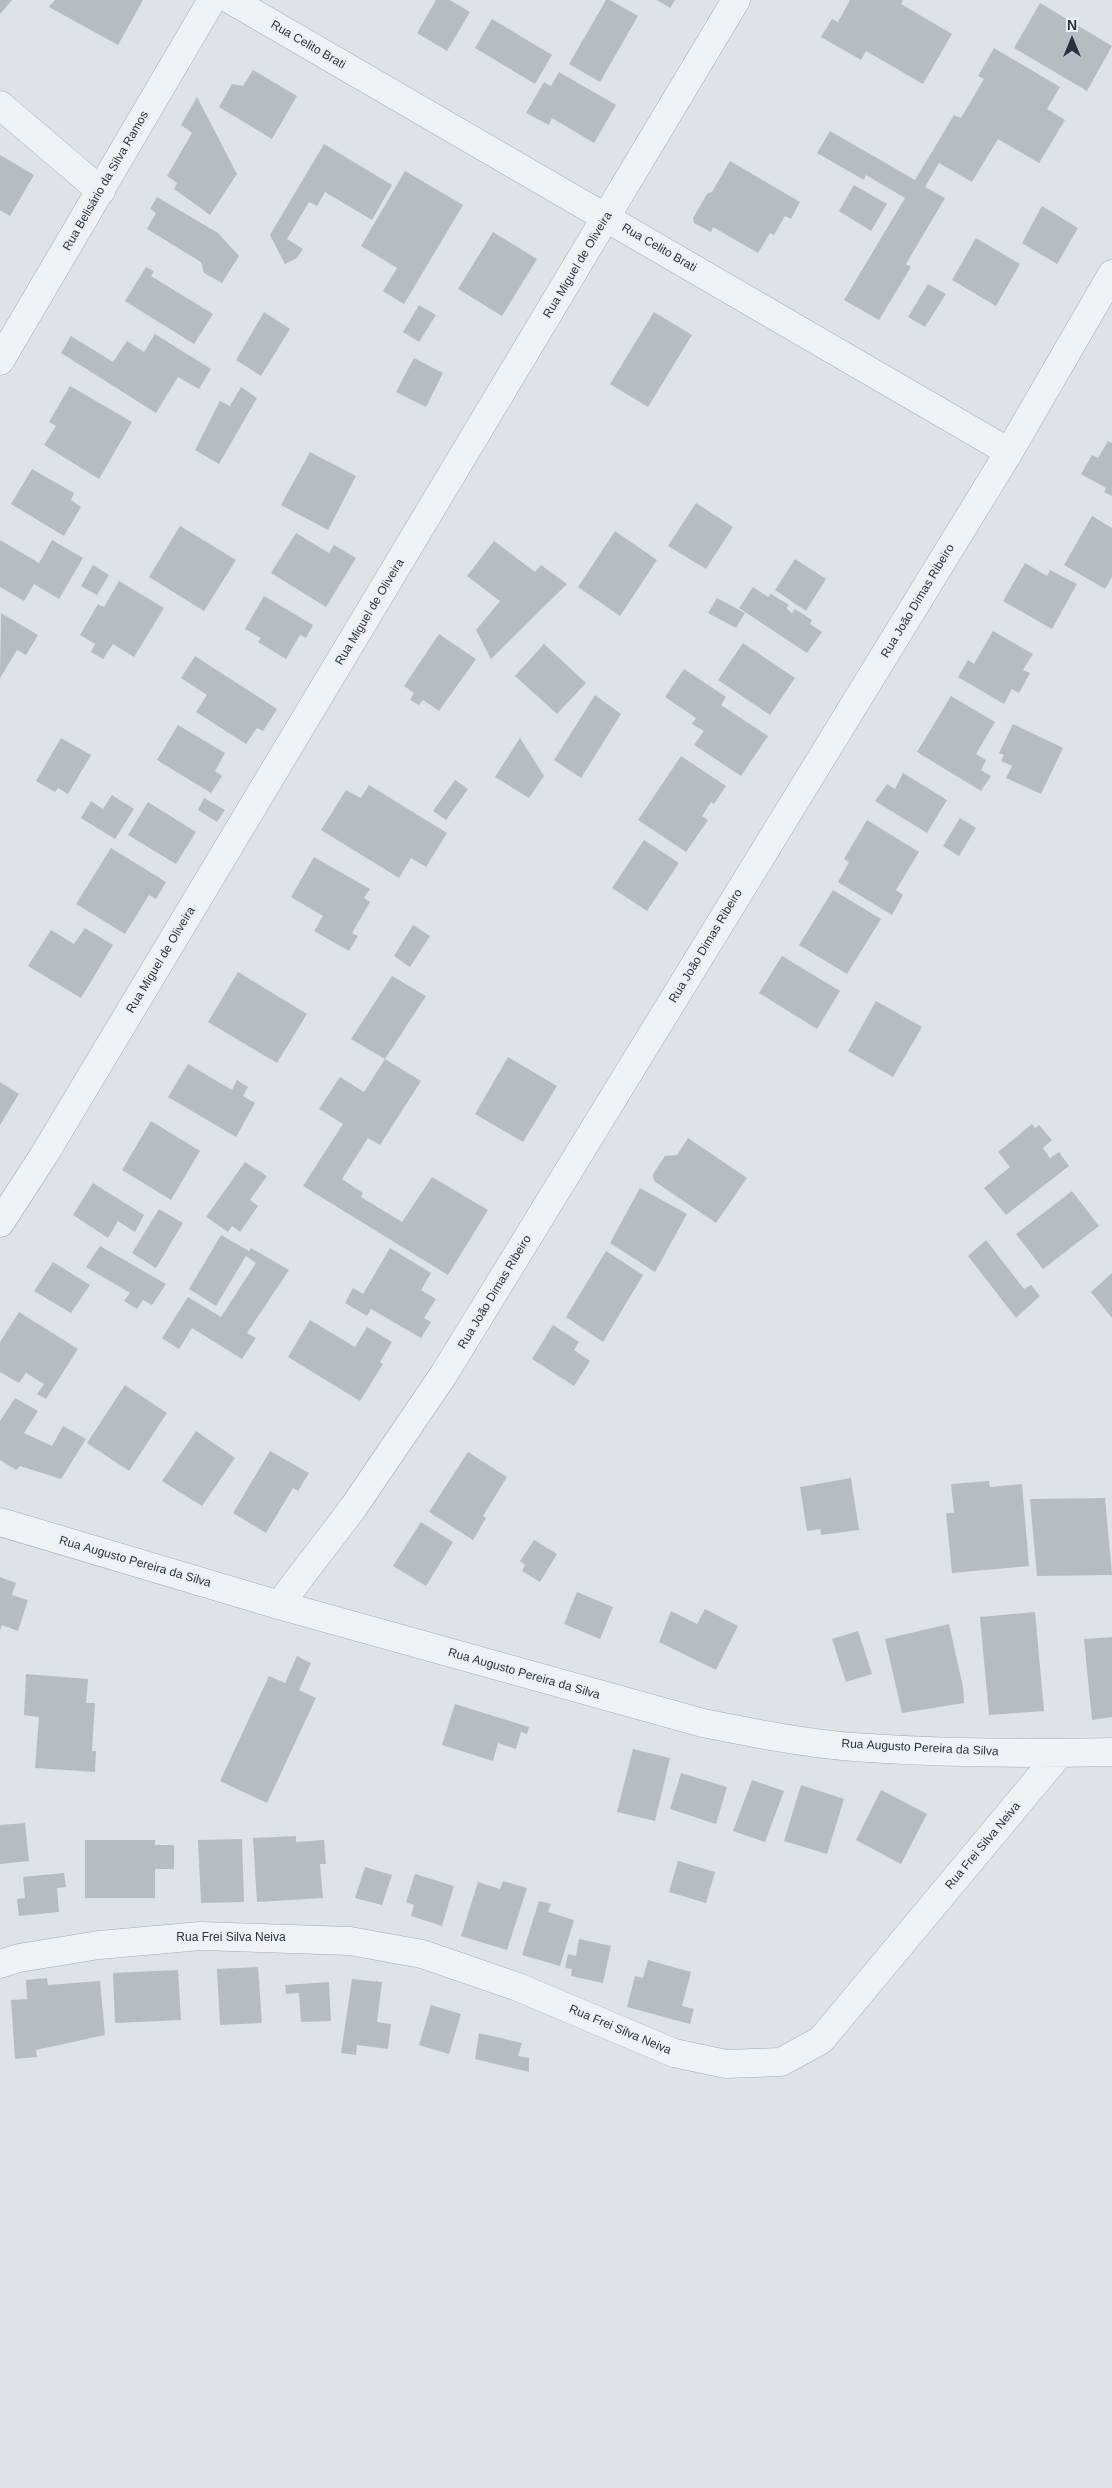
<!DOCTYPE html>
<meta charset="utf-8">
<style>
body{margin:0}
#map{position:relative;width:1112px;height:2488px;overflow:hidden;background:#dee3e7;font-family:Arial,sans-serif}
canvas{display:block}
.north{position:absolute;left:1047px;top:15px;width:50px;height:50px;-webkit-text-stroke:4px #edf1f5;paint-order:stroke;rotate:0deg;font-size:14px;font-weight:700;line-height:20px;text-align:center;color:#28333d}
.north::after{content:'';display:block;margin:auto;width:18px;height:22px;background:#28333d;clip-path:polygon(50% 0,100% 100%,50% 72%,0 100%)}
</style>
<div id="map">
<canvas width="1112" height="2488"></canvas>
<div class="north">N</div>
</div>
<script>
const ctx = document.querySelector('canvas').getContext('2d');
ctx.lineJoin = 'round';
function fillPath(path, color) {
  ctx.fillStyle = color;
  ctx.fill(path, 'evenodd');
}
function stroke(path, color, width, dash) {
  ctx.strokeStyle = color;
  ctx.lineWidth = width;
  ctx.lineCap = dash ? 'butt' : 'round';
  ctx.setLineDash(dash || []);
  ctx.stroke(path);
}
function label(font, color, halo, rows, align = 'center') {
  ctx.font = font + ' Arial,sans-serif';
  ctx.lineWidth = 5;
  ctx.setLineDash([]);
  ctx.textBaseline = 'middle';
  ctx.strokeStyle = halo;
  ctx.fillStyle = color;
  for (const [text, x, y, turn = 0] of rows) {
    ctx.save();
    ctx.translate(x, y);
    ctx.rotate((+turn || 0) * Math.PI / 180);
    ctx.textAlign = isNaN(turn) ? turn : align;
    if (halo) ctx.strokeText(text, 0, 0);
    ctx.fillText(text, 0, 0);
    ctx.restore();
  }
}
fillPath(new Path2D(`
 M0 0H12L0 14Z
 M55 0H143L118 45 49 7Z
 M436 0H450L470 12 447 51 417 33Z
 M606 0H610L638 16 600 82 569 64Z
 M657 0H675L670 8Z
 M850 0H903L901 4 952 34 923 84 866 51 861 60 821 37 832 19 838 22Z
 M1040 3 1112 46 1087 91 1014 48Z
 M492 19 552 55 535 84 475 48Z
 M994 48 1060 87 1047 109 1065 120 1039 163 998 139 972 182 939 163 925 187 945 198 906 264 911 267 879 320 844 300 905 198 866 175 864 180 817 153 830 131 915 180 954 115 961 118 984 79 978 76Z
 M253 70 297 96 272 139 219 107 232 84 243 86Z
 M559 72 616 105 594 143 552 118 549 125 526 113 544 82 551 86Z
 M197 97 237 174 210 215 174 189 177 183 167 176 192 133 181 125Z
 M324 144 392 185 372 220 325 192 317 206 309 202 287 239 303 249 297 258 285 264 270 235Z
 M0 155 34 175 10 216 0 210Z
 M730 161 800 202 791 219 785 216 774 235 770 233 758 253 713 227 711 232 694 223 693 218 707 194 712 192Z
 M405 171 463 205 404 304 383 291 397 268 361 246Z
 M854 185 887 204 871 231 839 211Z
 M157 197 218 233 239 256 222 283 204 273 201 262 147 229 156 213 150 209Z
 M1042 206 1078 228 1057 264 1022 243Z
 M493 232 537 259 502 316 458 289Z
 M976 238 1020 264 996 306 952 280Z
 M146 267 154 271 151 276 213 314 194 344 125 301Z
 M928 284 946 294 925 327 908 317Z
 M419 305 436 315 419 342 403 332Z
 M264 312 290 329 261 376 236 360Z
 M654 312 692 335 648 407 610 384Z
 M155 334 211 369 199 389 178 377 156 413 61 353 71 336 113 362 127 341 144 352Z
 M414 358 443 373 426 407 396 392Z
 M70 386 132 422 99 479 44 445 56 426 49 422Z
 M241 387 257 398 219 464 195 450 220 401 230 406Z
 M1108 441 1112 443V496L1104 492 1106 488 1081 474 1092 455 1098 458Z
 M310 452 356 476 328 530 281 505Z
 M32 469 74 493 71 500 81 507 64 536 11 504Z
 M696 503 733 527 706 569 668 546Z
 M1092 516 1112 528V577L1105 589 1064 565Z
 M180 526 236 560 204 611 149 577Z
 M615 531 657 560 620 616 578 587Z
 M296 533 329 553 334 545 356 558 326 607 271 573Z
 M0 540 39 563 52 540 83 558 59 599 34 584 24 601 0 587Z
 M494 541 535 572 541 565 567 584 491 659 476 630 500 601 467 576Z
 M795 559 826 579 806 611 775 590Z
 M1025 563 1047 576 1050 570 1077 584 1052 629 1003 601Z
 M93 565 109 575 97 595 81 586Z
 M119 581 164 608 134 657 113 644 103 659 91 652 95 644 80 635 98 604 104 607Z
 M753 587 768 597 771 594 789 605 786 608 792 613 795 609 812 620 810 624 822 632 807 653 739 608Z
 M264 596 313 625 306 638 300 635 286 659 258 642 261 638 245 629Z
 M717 598 745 613 736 628 708 613Z
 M1 613 38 635 26 655 17 650 0 678Z
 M993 631 1033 654 1023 670 1030 673 1019 693 1012 689 1004 704 958 677 968 660 974 664Z
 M439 634 476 659 439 711 423 700 419 705 410 700 414 693 404 686Z
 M743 643 795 678 770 715 718 680Z
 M544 644 586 683 557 714 515 676Z
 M195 656 277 709 263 731 257 728 246 744 196 712 207 695 181 678Z
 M684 669 726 697 721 705 768 736 741 776 694 745 704 731 692 724 696 718 665 697Z
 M595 695 621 714 581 778 554 760Z
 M951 696 995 722 976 754 986 760 981 770 991 776 981 791 917 752Z
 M1013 724 1063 748 1041 794 1006 778 1012 766 1001 761 1004 755 999 753Z
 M178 725 225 753 215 771 222 776 211 793 157 760Z
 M61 738 91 755 68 794 58 788 55 792 36 781Z
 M520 738 544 776 529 798 495 777Z
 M681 756 726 786 714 804 711 802 702 816 708 820 686 852 638 820Z
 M903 773 947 800 927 833 875 801 887 784 895 789Z
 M455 780 468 789 446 820 433 811Z
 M369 785 447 833 426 867 411 858 399 878 321 830 346 790 361 798Z
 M112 795 134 809 115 839 81 818 91 801 103 809Z
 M204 798 225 810 217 822 198 810Z
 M148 802 196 832 176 864 128 835Z
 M960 818 976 828 959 856 943 846Z
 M867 820 919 852 896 890 903 895 892 915 838 882 849 862 844 859Z
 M644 840 679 863 647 911 612 888Z
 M111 848 166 882 156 899 149 895 125 934 76 904Z
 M314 857 370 889 364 898 370 902 352 933 358 936 349 951 314 931 323 916 291 897Z
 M833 890 881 919 847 974 799 945Z
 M413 925 430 936 410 967 394 956Z
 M85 928 113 945 81 998 28 966 51 930 74 944Z
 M782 956 840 991 817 1029 759 993Z
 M238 972 307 1014 277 1063 208 1022Z
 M392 976 426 996 385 1059 351 1039Z
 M876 1001 922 1027 893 1077 848 1051Z
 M508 1057 557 1086 523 1142 475 1114Z
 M385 1059 421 1081 380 1145 368 1138 342 1179 363 1193 361 1197 402 1222 432 1177 488 1210 448 1275 303 1186 343 1124 319 1109 340 1077 364 1092Z
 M188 1064 232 1090 237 1080 248 1087 243 1096 255 1103 236 1137 168 1097Z
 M0 1082 19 1094 0 1125Z
 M151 1121 200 1151 171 1200 122 1170Z
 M1032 1124 1035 1128 1039 1125 1052 1140 1043 1148 1050 1158 1059 1152 1069 1166 1006 1215 984 1188 1010 1167 998 1152Z
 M688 1138 747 1178 716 1223 654 1181 653 1174 665 1156 677 1155Z
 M245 1162 267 1176 250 1200 258 1206 240 1232 232 1226 228 1232 206 1217Z
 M93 1183 144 1215 135 1232 118 1221 108 1238 73 1215Z
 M640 1188 687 1214 655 1272 610 1243Z
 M1072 1191 1099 1226 1043 1269 1016 1234Z
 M159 1209 183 1223 156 1268 132 1253Z
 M221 1235 249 1251 251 1248 289 1270 247 1333 256 1338 242 1359 192 1328 179 1349 162 1338 188 1297 221 1317 256 1263 246 1256 216 1306 189 1289Z
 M986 1240 1024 1289 1031 1285 1040 1296 1016 1318 968 1256Z
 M100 1246 166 1284 152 1305 143 1300 137 1309 124 1301 130 1293 86 1267Z
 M390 1248 431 1273 421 1290 436 1299 424 1318 431 1322 421 1338 371 1309 367 1316 345 1303 353 1288 363 1294Z
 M606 1251 643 1275 603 1342 566 1317Z
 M53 1262 90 1285 71 1313 34 1291Z
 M1112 1273V1318L1091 1292Z
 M19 1312 78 1349 46 1399 37 1394 44 1384 26 1373 19 1383 0 1372V1342Z
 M310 1320 355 1347 367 1327 392 1342 380 1362 383 1364 360 1401 288 1357Z
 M553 1325 579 1342 574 1350 590 1361 574 1386 532 1359Z
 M125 1385 167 1413 129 1471 87 1443Z
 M15 1398 38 1411 24 1433 52 1446 63 1426 86 1439 61 1479 20 1466 16 1470 0 1460V1421Z
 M196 1431 235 1458 202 1506 162 1481Z
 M270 1451 309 1473 298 1491 293 1488 266 1533 233 1513Z
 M468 1452 507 1477 483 1516 486 1518 473 1540 429 1512Z
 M851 1478 859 1530 821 1535 820 1529 807 1531 800 1487Z
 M989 1481 990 1487 1022 1484 1029 1566 952 1573 946 1513H954L951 1484Z
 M1105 1498 1112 1575 1037 1576 1030 1499Z
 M421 1522 453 1542 426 1586 393 1566Z
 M534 1540 557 1554 540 1582 522 1571 525 1565 520 1561Z
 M0 1577 16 1583 12 1595 28 1600 18 1631 2 1625 0 1631Z
 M577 1592 613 1607 600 1639 564 1624Z
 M705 1609 738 1626 716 1670 659 1642 671 1611 697 1624Z
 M1035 1612 1044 1711 989 1715 980 1617Z
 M949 1624 963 1687 964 1703 902 1713 885 1639Z
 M858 1631 872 1674 846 1682 832 1639Z
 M1112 1637V1717L1092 1720 1084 1639Z
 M297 1656 311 1663 299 1690 316 1698 267 1803 220 1781 269 1676 285 1683Z
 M26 1674 88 1679 86 1703H95L92 1751H96L95 1772 35 1768 39 1717 24 1715Z
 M455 1704 529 1727 527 1734 521 1732 516 1749 498 1743 493 1761 442 1745Z
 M633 1749 670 1758 655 1821 617 1812Z
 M681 1773 727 1787 716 1824 670 1809Z
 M752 1780 784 1791 765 1842 733 1831Z
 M801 1785 844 1799 827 1854 784 1841Z
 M881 1790 927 1814 901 1864 856 1840Z
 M25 1823 29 1861 0 1864V1825Z
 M296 1836V1842L324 1840 326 1864H320L323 1898 257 1902 253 1838Z
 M242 1839 244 1902 201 1903 198 1840Z
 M85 1840H155V1845H174V1869H155V1898H85Z
 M678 1861 715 1872 706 1903 669 1892Z
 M365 1867 392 1875 382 1905 355 1898Z
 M64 1873 66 1887 57 1888 59 1912 19 1916 17 1899 25 1898 23 1877Z
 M415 1874 454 1886 442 1926 411 1916 414 1905 406 1902Z
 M503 1881 527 1888 507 1950 461 1936 478 1882 500 1889Z
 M539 1901 551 1904 548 1912 574 1920 560 1966 522 1955Z
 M579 1939 611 1946 603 1983 571 1976 572 1969 565 1968 568 1954 576 1956Z
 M648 1960 691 1972 682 2006 694 2009 690 2024 627 2007 635 1976 643 1978Z
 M258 1967 262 2023 220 2025 217 1969Z
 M178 1970 181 2020 115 2023 113 1973Z
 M47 1978 48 1985 100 1981 105 2035 36 2050 37 2057 15 2059 11 2000 27 1999 26 1980Z
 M352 1979 382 1982 377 2022 391 2024 388 2049 357 2045 356 2055 341 2053Z
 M329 1982 331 2021 301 2022 299 1993 286 1994 285 1985Z
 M431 2005 461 2014 449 2054 419 2045Z
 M479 2033 522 2043 518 2056 529 2058V2072L475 2059Z`), '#b5bdc3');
const street = new Path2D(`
 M231 0 1009 452
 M0 105 101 191
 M0 361 212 0
 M0 1223 44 1155 736 0
 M0 1522 279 1605 703 1723C753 1733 803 1743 853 1747 939 1753 1026 1754 1112 1752
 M279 1605 353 1508 444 1374 1009 452 1112 274
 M0 1964 19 1958 99 1945 201 1936 350 1941 422 1954 518 1987 674 2053 726 2064 781 2062 821 2040 1060 1753`);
stroke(street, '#a4abb1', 29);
stroke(street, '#f0f3f5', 28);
label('12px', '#28333d', '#edf1f5', [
 ["Rua Celito Brati",308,45,30],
 ["Rua Belisário da Silva Ramos",106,181,-60],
 ["Rua Celito Brati",659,248,30],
 ["Rua Miguel de Oliveira",578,265,-59],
 ["Rua João Dimas Ribeiro",918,601,-59],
 ["Rua Miguel de Oliveira",370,612,-59],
 ["Rua João Dimas Ribeiro",706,946,-59],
 ["Rua Miguel de Oliveira",161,960,-59],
 ["Rua João Dimas Ribeiro",495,1292,-59],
 ["Rua Augusto Pereira da Silva",135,1562,16],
 ["Rua Augusto Pereira da Silva",524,1674,16],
 ["Rua Augusto Pereira da Silva",920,1748,3],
 ["Rua Frei Silva Neiva",983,1846,-50],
 ["Rua Frei Silva Neiva",231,1938],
 ["Rua Frei Silva Neiva",620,2030,23]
]);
</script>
